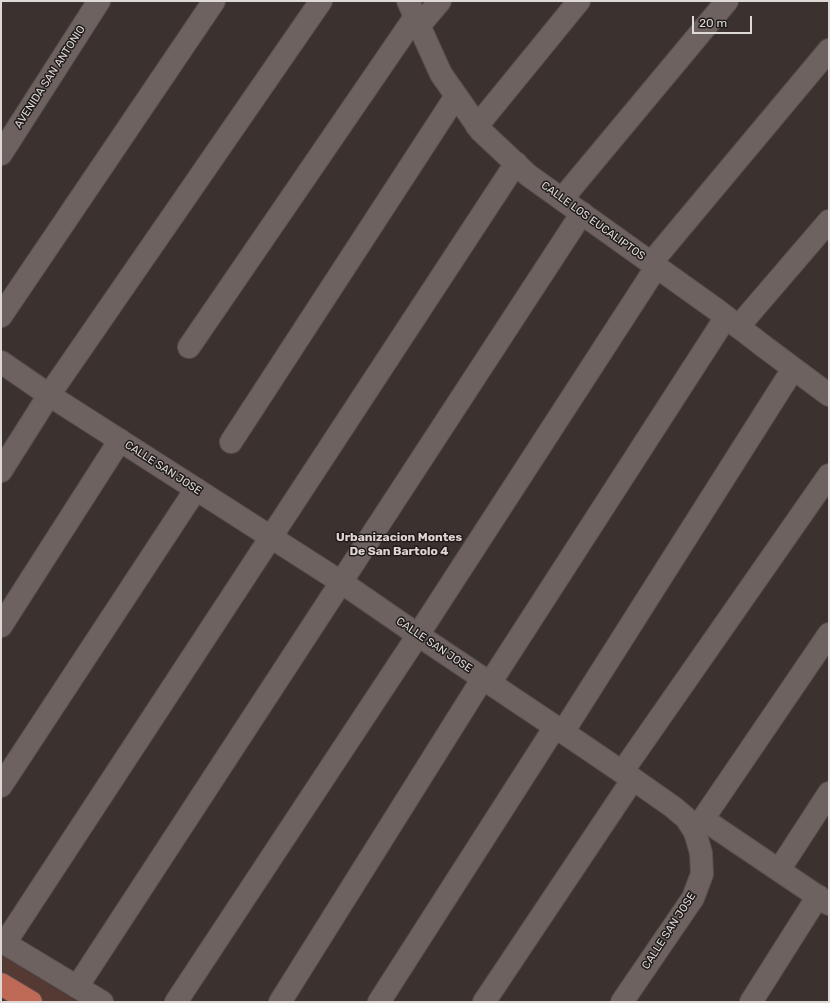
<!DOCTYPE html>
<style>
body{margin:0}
#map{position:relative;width:830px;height:1003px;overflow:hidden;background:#3b3230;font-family:Rubik,sans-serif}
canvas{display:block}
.frame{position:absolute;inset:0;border:2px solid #ded8d7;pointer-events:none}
.scale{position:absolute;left:692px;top:16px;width:60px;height:18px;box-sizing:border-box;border:2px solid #ded8d7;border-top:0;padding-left:5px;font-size:12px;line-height:14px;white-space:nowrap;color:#ded8d7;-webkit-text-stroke:3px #1f1b1a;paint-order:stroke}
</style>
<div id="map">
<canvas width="830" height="1003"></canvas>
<div class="frame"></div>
<div class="scale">20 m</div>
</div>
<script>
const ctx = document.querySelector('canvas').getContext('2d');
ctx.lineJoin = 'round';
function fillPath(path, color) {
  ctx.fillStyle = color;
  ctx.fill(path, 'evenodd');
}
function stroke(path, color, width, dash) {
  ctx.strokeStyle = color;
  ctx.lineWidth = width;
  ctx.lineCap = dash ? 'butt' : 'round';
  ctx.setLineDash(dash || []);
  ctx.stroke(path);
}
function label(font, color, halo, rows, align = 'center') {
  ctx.font = font + ' Rubik,sans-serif';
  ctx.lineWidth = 3;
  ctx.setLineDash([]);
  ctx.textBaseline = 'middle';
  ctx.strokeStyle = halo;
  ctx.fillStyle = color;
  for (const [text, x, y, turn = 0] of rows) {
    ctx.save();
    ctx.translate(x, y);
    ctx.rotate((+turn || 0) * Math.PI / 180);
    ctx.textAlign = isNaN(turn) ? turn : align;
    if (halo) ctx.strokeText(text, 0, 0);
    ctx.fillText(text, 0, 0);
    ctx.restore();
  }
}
fillPath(new Path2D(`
 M1 955 78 1002H31L1 984Z`), '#553a34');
const street = new Path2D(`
 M419 26 440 1
 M477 126 579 1
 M562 199 727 1
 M651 263 829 50
 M1 316 214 1
 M738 327 829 221
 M189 347 415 17
 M231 442 456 96
 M1 471 49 395 321 1
 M1 626 120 440
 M490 683 726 317
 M563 732 793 369
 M622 772 829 475
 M1 786 196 489
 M703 819 829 904
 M695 832 703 819 829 634
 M779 870 829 793
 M5 943 516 163
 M77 987 582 213
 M176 1002 418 635 657 266
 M280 1002 483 678
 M379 1002 555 727
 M484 1002 633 779
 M751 1002 818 896`);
const secondary = new Path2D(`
 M408 1 441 74 481 131 528 175 717 310 762 345 829 395
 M1 154 99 1
 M1 362 49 395 341 582 418 635 563 732 622 772 633 779 673 807 686 818 695 832 701 853 702 874 693 898 622 1002
 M1 941 102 1002`);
const highway = new Path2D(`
 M1 984 31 1002`);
stroke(street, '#574f4d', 24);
stroke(secondary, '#574f4d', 24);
stroke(highway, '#574f4d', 24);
stroke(street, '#6d6260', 22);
stroke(secondary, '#6d6260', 22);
stroke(highway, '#bf6957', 22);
label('11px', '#ded8d7', '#1f1b1a', [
 ["AVENIDA SAN ANTONIO",50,77,-57],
 ["CALLE LOS EUCALIPTOS",593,221,36],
 ["CALLE SAN JOSE",163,468,33],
 ["CALLE SAN JOSE",434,645,34],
 ["CALLE SAN JOSE",669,931,-57]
]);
label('bold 12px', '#e1d5d2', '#1f1b1a', [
 ["Urbanizacion Montes",399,538],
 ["De San Bartolo 4",399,552]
]);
</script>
